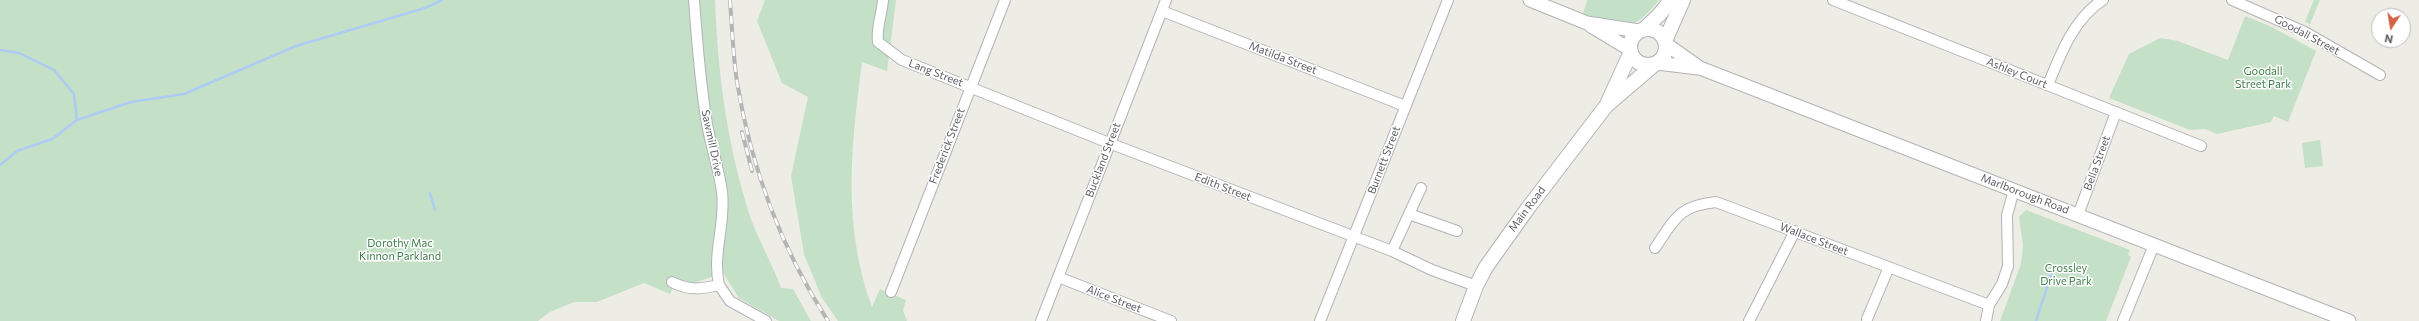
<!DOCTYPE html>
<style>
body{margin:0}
#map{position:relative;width:2419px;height:321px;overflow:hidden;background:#edece5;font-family:Commissioner,sans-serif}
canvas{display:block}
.north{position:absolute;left:2371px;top:8px;width:40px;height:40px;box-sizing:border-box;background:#fff;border:1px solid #bebfc1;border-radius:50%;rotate:192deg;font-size:11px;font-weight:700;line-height:16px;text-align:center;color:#5c5e63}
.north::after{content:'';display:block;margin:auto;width:14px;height:18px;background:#d36344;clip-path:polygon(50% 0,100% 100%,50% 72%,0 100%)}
</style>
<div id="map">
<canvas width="2419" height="321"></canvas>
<div class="north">N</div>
</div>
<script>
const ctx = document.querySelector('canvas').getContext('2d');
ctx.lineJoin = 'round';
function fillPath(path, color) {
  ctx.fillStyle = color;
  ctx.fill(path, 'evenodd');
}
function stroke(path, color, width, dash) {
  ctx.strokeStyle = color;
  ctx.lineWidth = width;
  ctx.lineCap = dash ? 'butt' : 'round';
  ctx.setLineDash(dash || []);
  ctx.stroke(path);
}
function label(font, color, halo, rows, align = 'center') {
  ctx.font = font + ' Commissioner,sans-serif';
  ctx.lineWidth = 3;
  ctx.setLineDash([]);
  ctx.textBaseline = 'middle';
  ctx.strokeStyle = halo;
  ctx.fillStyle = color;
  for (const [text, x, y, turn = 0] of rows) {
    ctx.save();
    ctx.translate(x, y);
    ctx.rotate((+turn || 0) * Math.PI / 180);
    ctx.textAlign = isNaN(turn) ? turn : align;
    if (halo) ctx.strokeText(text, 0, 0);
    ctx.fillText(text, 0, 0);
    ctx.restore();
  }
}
fillPath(new Path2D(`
 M0 0H715C718 74 726 138 748 210 756 237 772 262 781 288L793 289 811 321H779L765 313 739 298 723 273 694 283 677 280 670 294 644 283 597 302H574L550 312 538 321H0Z
 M765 0H896L887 71 862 62C851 147 842 225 872 307L880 289 906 300 903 310 907 321H838L822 298 804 254 791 176 808 97 782 83 757 21Z
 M1587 0H1659C1631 35 1622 28 1583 14Z
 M2314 0H2320L2310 24 2305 22Z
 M2245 16 2272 27 2316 51 2288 122 2274 116 2271 122 2217 134 2205 129 2190 130 2109 98 2129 54 2160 38 2178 41 2228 60Z
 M2320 140 2323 166 2305 168 2302 143Z
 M2026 210 2130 250 2128 254 2131 257 2106 321H2000L2021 264 2023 245 2019 217Z`), '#c4e1c8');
stroke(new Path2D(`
 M0 50 19 53 54 70 74 94 77 120 52 139 17 151 0 165
 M77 120 131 102 184 94 296 46 425 8 442 0
 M430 193 435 210
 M2036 321 2054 266`), '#aecbf4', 2.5);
const minor = new Path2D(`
 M694 0C697 42 700 82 707 124 711 146 719 169 722 192 726 224 712 253 719 285
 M883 0C882 14 876 28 878 42L902 60 1109 143 1392 251 1432 270 1476 286
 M1833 0 2201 146
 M2232 0 2305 32 2380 75
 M1162 11 1405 106
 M2048 85C2060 55 2074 18 2103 0
 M1409 214 1457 231
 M2078 215 2116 112
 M1655 248C1675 219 1678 206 1716 202L1989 305
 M1392 251 1421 188
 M1058 277 1171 321
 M672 282C689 291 701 289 719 285L730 301 766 321
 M891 292 1005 0
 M1867 319 1889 267
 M1041 321 1166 0
 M1320 321 1448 0
 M1749 321 1795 231
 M1986 321 1989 305 2002 284 2008 266 2007 215 2014 190
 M2123 321 2154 245`);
const tertiary = new Path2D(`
 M1530 0 1587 23 1639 31
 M1591 26 1631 50
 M1666 44 1700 68 2349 321
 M1657 63 1698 68`);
const secondary = new Path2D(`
 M1630 47a18 18 0 1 1 36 0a18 18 0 1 1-36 0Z
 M1643 30 1659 15 1671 0
 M1665 41 1683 0
 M1608 102 1631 52
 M1463 321 1476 286 1486 267 1528 208 1606 106 1655 64`);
stroke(minor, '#b2b3b8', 12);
stroke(tertiary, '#b2b3b8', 15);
stroke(secondary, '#b3b5ba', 16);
stroke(minor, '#fff', 10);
stroke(tertiary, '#fff', 13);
stroke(secondary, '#fff', 14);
const rail = new Path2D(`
 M730 0C732 27 733 55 737 82 751 167 781 248 828 321
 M742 132 752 171`);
stroke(rail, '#b4b5b5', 4);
stroke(rail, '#fff', 2.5, [8]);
label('11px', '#5c5e63', '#fff', [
 ["Goodall Street",2307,35,28],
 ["Matilda Street",1283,58,21],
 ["Lang Street",936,73,21],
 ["Ashley Court",2017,73,22],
 ["Sawmill Drive",712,143,78],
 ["Frederick Street",947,146,-69],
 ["Buckland Street",1103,160,-69],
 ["Burnett Street",1384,160,-69],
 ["Bella Street",2097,163,-70],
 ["Edith Street",1223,187,21],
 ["Marlborough Road",2025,194,21],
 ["Main Road",1527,209,-53],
 ["Wallace Street",1814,239,21],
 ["Alice Street",1114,299,21]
]);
label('11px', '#407f4b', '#fff', [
 ["Goodall",2263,71],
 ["Street Park",2263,84],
 ["Dorothy Mac",400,243],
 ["Kinnon Parkland",400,256],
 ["Crossley",2066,268],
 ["Drive Park",2066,281]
]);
</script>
